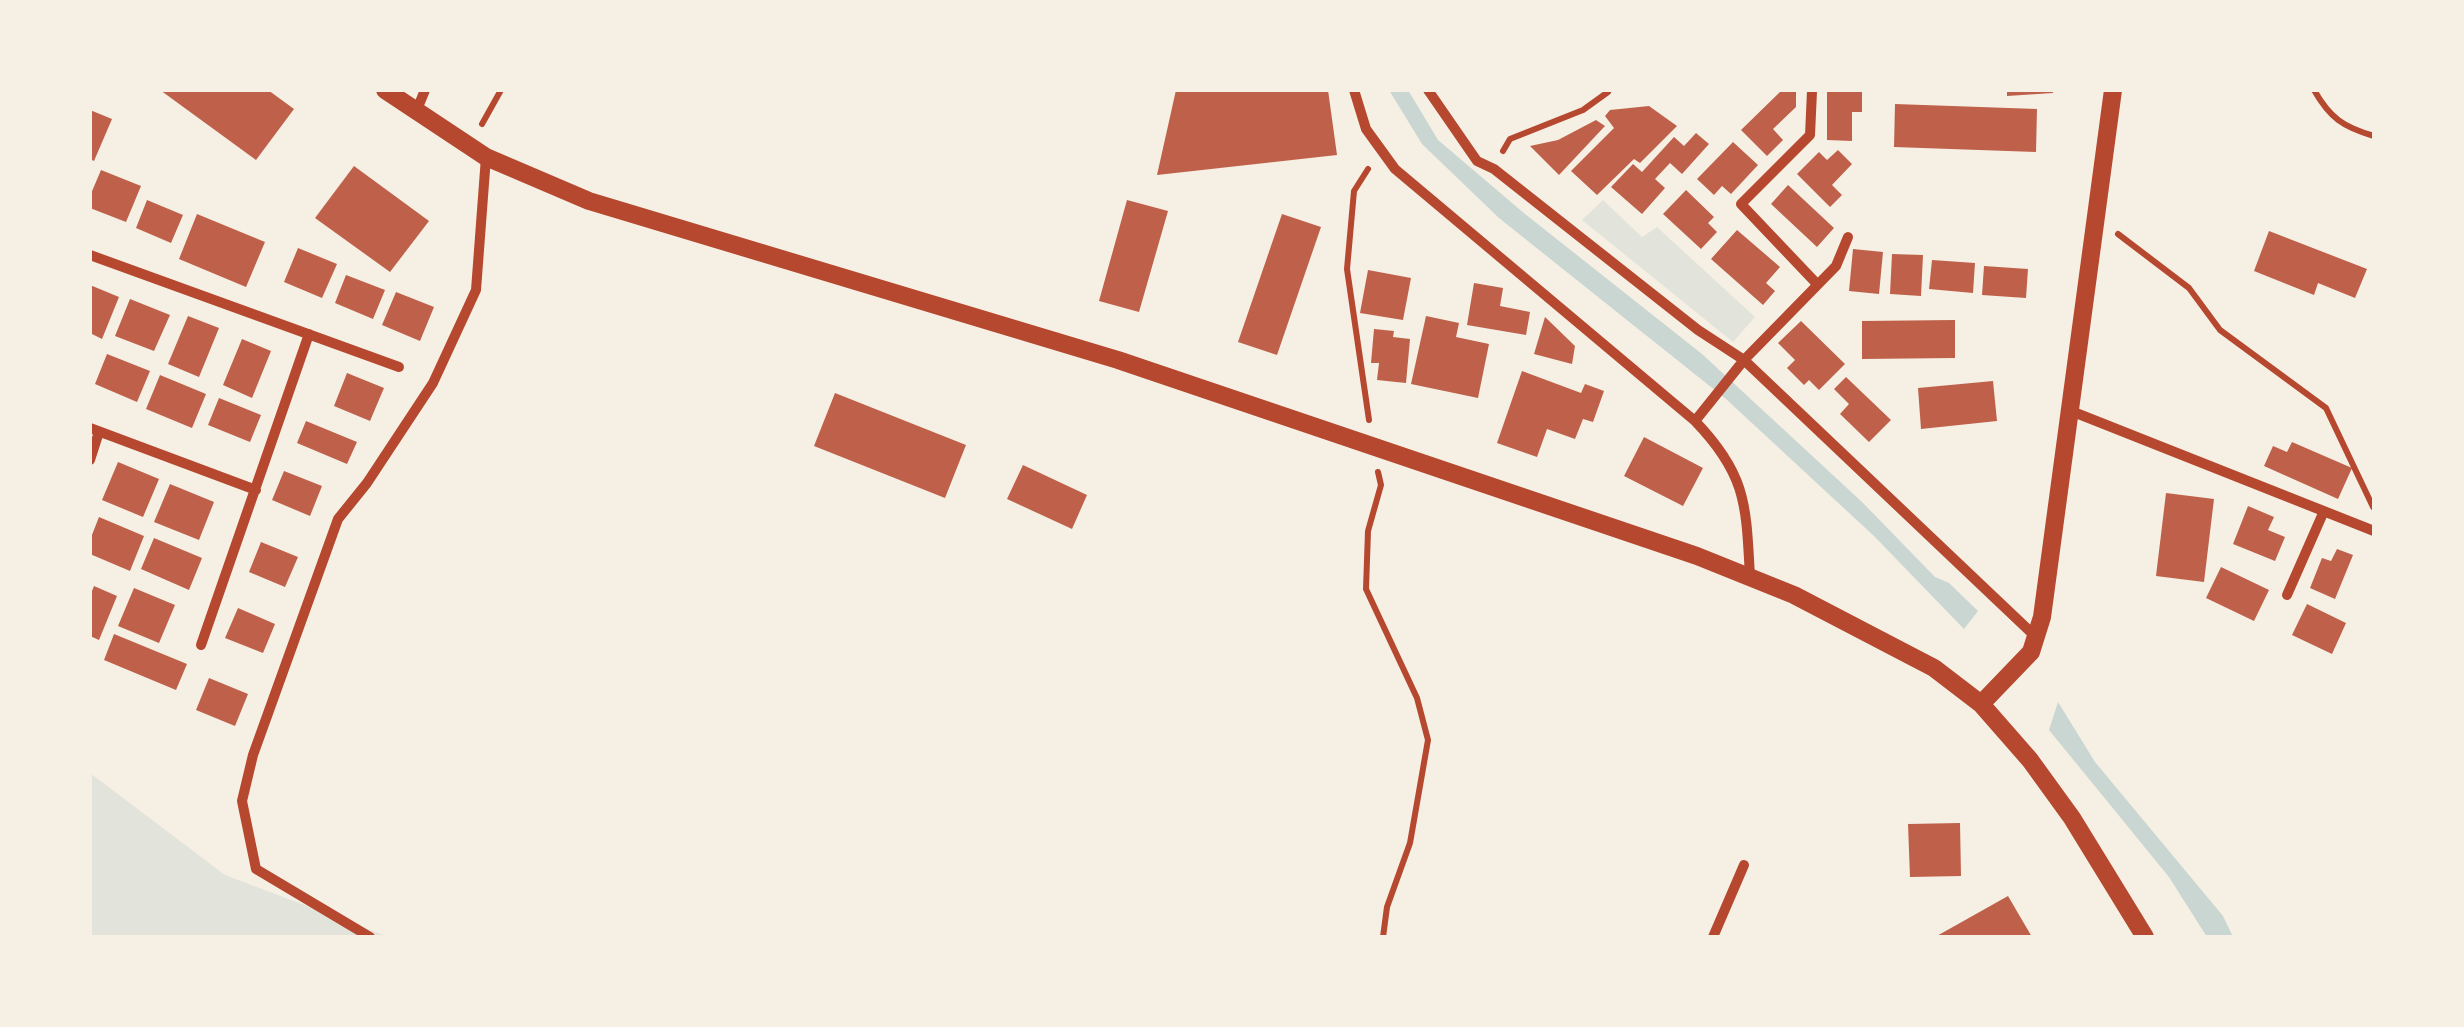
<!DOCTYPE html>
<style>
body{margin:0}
#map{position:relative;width:2464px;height:1027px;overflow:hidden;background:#f6efe4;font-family:Raleway,sans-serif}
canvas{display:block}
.frame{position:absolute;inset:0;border:92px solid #f6efe4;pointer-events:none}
</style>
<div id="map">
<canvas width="2464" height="1027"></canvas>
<div class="frame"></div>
</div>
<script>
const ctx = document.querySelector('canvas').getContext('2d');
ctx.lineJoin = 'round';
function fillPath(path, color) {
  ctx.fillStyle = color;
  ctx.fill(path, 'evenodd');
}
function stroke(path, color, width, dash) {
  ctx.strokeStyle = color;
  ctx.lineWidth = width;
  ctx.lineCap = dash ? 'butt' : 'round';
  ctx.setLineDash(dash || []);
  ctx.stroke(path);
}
fillPath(new Path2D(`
 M1603 200 1642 237 1657 227 1755 317 1733 342 1582 220Z
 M90 773 225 875 389 937H90Z`), '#e2e4dc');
fillPath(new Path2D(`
 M1389 90H1408L1438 140 1525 214 1702 354 1862 502 1935 577 1949 583 1978 611 1964 629 1874 536 1726 399 1499 218 1422 144Z
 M2058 702 2095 762 2223 916 2233 937H2207L2169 877 2049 730Z`), '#c9d6d2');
fillPath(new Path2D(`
 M160 90H268L294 109 256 160Z
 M1176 90H1328L1337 155 1157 175Z
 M1827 90H1862V112H1852V141L1827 140Z
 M2007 90H2053V93L2007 96Z
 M1781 91 1796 92V107L1773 129 1783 140 1767 156 1741 130Z
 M1895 104 2037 109 2036 152 1894 147Z
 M1649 106 1677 126 1640 163 1634 159 1597 195 1571 171 1614 128 1605 116 1610 110Z
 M90 110 112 119 94 161 90 159Z
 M1596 120 1605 126 1559 175 1530 146 1558 140Z
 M1696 133 1709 144 1682 174 1670 163 1655 179 1665 188 1642 214 1611 187 1633 164 1642 172 1674 137 1684 146Z
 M1733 142 1758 165 1731 194 1722 186 1714 195 1697 179Z
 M1838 150 1852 164 1832 185 1842 195 1830 207 1797 174 1819 152 1827 160Z
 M354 166 429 221 390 272 315 218Z
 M101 170 141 186 126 222 90 208V196Z
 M1788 185 1834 228 1817 247 1771 204Z
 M1686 190 1714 217 1708 223 1717 232 1701 249 1663 214Z
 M147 200 183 215 171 243 136 228Z
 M1127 200 1168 211 1139 312 1099 301Z
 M197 214 265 242 246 287 179 259Z
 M1282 214 1321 227 1277 355 1238 342Z
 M1737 230 1780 267 1766 283 1775 291 1763 305 1711 259Z
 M2269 231 2367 269 2355 298 2318 283 2314 295 2254 271Z
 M298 248 337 264 322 298 284 282Z
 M1853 249 1883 252 1879 294 1849 291Z
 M1892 254 1923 255 1921 296 1890 294Z
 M1932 260 1975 263 1973 293 1929 289Z
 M1984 266 2028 269 2026 298 1982 295Z
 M1368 270 1411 278 1403 320 1360 313Z
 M346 275 385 290 373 319 335 303Z
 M1474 283 1503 288 1500 306 1530 312 1526 335 1467 325Z
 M90 285 119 297 102 339 90 333Z
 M396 292 434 307 420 341 382 325Z
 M130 299 170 315 154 351 115 336Z
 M188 316 219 328 199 377 168 364Z
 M1426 316 1459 323 1456 337 1489 344 1478 398 1411 384Z
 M1545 317 1575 346 1572 364 1534 354Z
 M1955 320V358L1862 359V321Z
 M1801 321 1845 364 1819 390 1809 380 1804 385 1787 368 1795 360 1778 343Z
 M1374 329 1394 331 1393 337 1410 339 1406 383 1377 380 1379 363H1371Z
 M242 339 271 351 252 398 223 385Z
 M107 354 150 371 137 402 95 384Z
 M1522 371 1581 393 1585 384 1604 391 1593 422 1583 419 1575 439 1547 429 1537 457 1497 443Z
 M347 373 384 388 370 421 334 406Z
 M160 375 206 394 192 428 146 409Z
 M1846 377 1891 420 1869 442 1840 414 1849 404 1834 389Z
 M1993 381 1997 421 1921 429 1918 388Z
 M835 393 966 445 945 498 814 446Z
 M219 398 261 415 250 442 208 425Z
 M306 421 357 442 347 464 297 443Z
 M1644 437 1703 468 1683 506 1624 476Z
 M2292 442 2352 468 2338 499 2264 466 2273 446 2287 452Z
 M118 462 159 479 143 517 102 500Z
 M1023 465 1087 495 1072 529 1007 499Z
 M284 471 322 486 310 516 272 500Z
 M170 484 214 502 199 540 154 522Z
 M2166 493 2214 499 2204 582 2156 576Z
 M2248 506 2274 517 2268 530 2285 537 2275 561 2233 544Z
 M99 517 144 536 130 571 90 554V540Z
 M154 538 202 558 189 590 141 569Z
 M261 542 298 557 285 587 249 572Z
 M2337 549 2353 555 2335 599 2310 588 2322 558 2331 561Z
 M2221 567 2269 590 2254 621 2206 598Z
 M94 586 117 596 99 640 90 636V596Z
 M134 588 175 605 159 643 118 626Z
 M2307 604 2346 623 2332 654 2292 635Z
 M238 608 275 624 263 653 225 638Z
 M114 634 187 664 176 690 104 660Z
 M209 678 248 694 235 726 196 710Z
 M1960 823 1961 876 1910 877 1908 824Z
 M2008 896 2032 937H1935Z`), '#bf614a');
stroke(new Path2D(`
 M2314 90C2330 118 2343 127 2374 136
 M482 124 501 90
 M1503 151 1510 139 1583 110 1608 92
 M1368 169 1354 191 1347 269 1369 420
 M2118 234 2189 288 2220 330 2326 408 2373 507
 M1378 472 1381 485 1368 531 1366 589 1417 698 1428 740 1410 843 1387 907 1383 937`), '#b5482f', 6);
stroke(new Path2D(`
 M1354 90 1366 129 1395 169 1695 421C1747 475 1746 505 1750 577
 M1428 90 1477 161 1494 169 1698 330 1744 360 2037 638
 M1812 91 1810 135 1741 204 1817 284
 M416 112 425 90
 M90 255 399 367
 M2071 411 2374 531
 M1695 421 1744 360 1836 266 1848 237
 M90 428 256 490
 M90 460 99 432
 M2287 595 2324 511
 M201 645 309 334
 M370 937 256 869 242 801 253 755 338 519 367 483 433 383 476 290 486 157
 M1713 937 1744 865`), '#b5482f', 10);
stroke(new Path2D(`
 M385 90 486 157 589 201 1118 360 1697 556 1794 595 1934 668 1981 704 2030 760 2072 818 2145 937
 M1981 704 2031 652 2042 617 2113 90`), '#b5482f', 18);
</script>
